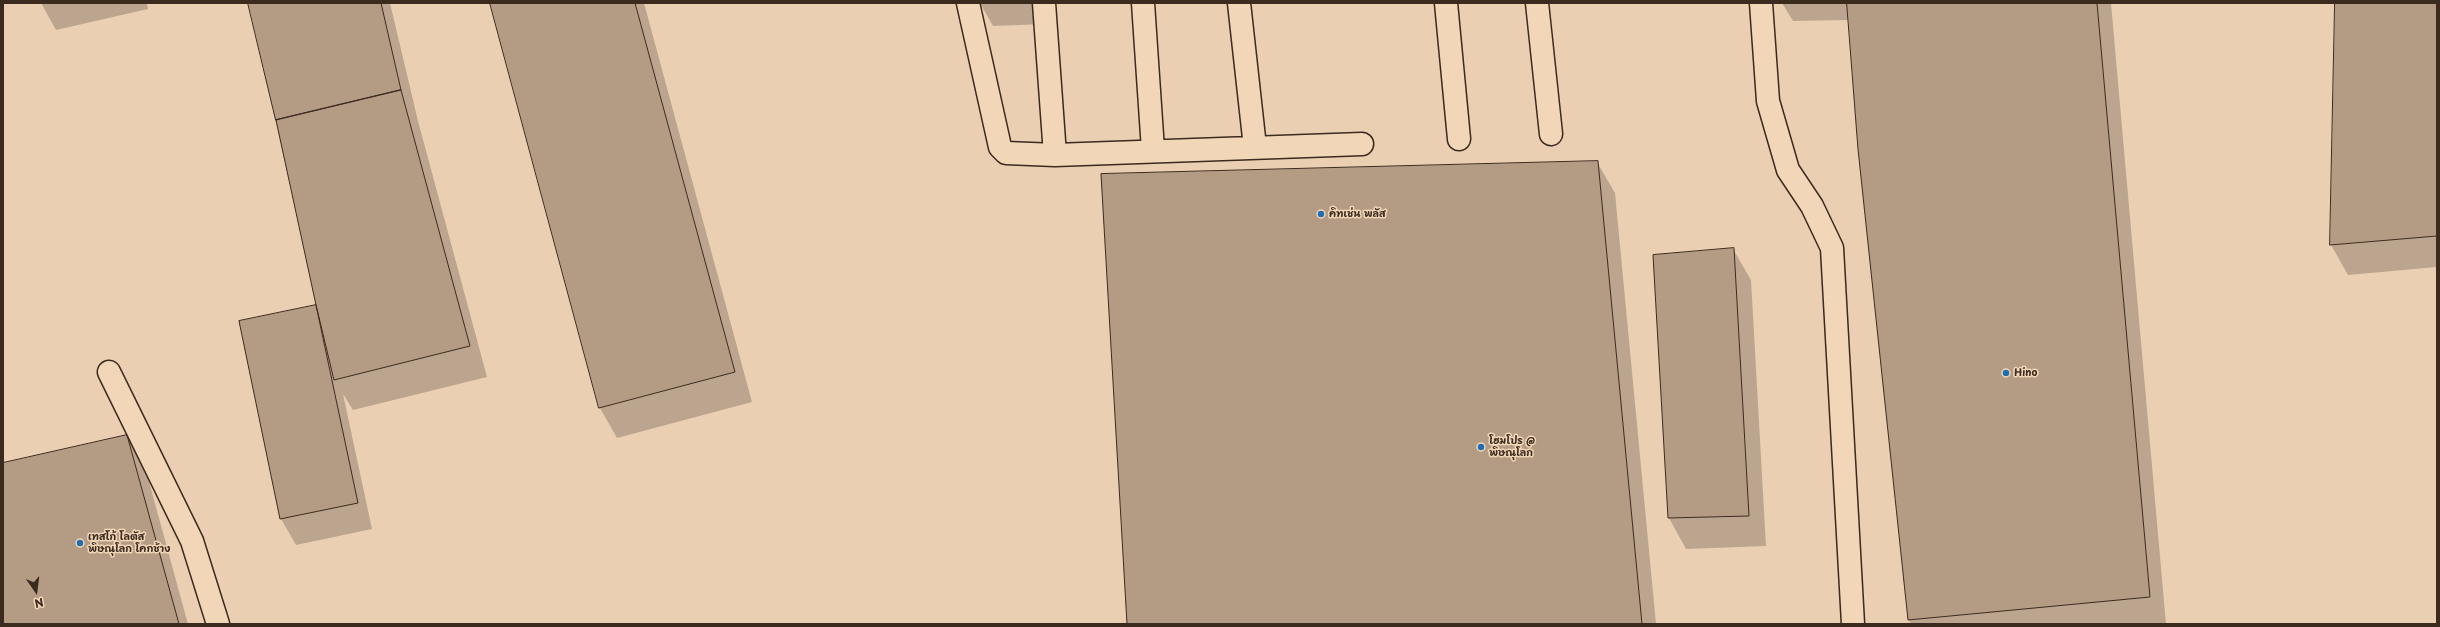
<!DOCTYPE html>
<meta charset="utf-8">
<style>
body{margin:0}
#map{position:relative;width:2440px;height:627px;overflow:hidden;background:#ebcfb2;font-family:"Playpen Sans",sans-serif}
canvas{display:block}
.frame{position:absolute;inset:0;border:4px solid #3b2a1e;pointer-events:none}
.north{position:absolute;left:16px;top:571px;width:40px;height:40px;-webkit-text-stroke:3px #f2d6b8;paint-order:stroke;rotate:166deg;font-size:11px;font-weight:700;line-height:16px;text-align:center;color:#3b2a1e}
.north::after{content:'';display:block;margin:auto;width:14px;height:18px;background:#3b2a1e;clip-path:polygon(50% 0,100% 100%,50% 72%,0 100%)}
</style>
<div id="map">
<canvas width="2440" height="627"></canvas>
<div class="frame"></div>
<div class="north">N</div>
</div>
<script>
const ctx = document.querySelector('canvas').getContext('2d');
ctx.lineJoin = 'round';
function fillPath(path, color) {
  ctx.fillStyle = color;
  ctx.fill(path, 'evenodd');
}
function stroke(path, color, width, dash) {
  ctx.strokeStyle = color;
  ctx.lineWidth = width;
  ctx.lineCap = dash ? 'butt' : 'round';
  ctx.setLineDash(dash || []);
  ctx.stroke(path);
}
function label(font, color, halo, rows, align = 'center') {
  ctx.font = font + ' "Playpen Sans","Playpen Sans Thai",sans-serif';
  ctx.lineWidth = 3;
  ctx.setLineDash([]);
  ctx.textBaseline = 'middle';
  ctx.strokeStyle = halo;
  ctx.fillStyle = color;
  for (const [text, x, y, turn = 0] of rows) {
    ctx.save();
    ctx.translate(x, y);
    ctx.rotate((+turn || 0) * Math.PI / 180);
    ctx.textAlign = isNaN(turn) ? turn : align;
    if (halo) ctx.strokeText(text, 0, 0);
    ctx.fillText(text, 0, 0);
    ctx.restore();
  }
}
fillPath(new Path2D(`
 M41 3H147L148 9 56 30Z
 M249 3H390L418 121 487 377 353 410 343 394 372 529 296 545 281 519 240 322 317 305Z
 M491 3H644L752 402 617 438 600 408Z
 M980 3H1045L1046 24 993 26Z
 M1782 3H2111L2166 624H1911L1909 619 1849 20 1793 21Z
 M2336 3H2437V267L2348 275 2331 245Z
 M1597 162 1615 193 1656 624H1128Z
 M1733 249 1751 280 1766 546 1686 549 1669 518 1654 256Z
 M127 436 145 467 188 624H3V464Z`), '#0003');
const building = new Path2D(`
 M248 3H381L401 90 276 120Z
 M490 3H635L735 372 599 408Z
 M1847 3H2097L2150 597 1908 620 1858 149Z
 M2335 3H2437V236L2330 245Z
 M401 90 470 346 334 380 316 305 276 120Z
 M1598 161 1642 624H1127L1101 174Z
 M1734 248 1749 516 1668 518 1653 255Z
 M316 305 358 503 280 519 239 321Z
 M127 435 179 624H3V463Z`);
fillPath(building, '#b49c84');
stroke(building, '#3b2a1e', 1);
const service = new Path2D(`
 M968 3 1000 147 1006 153 1055 155 1362 144
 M1044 3 1055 155
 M1143 3 1153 150
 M1239 3 1255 147
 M1446 3 1459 139
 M1537 3 1551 134
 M1761 3 1768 101 1788 170 1812 206 1832 248 1853 624
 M109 372 192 541 218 624`);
stroke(service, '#3b2a1e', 25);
stroke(service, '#f2d6b8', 22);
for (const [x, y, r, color] of [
 [1321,214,4,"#1f6fb2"],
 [2006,373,4,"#1f6fb2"],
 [1481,447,4,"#1f6fb2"],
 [80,543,4,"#1f6fb2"]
]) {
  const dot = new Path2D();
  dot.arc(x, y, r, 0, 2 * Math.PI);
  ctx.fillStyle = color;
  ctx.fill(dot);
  stroke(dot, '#f2d6b8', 1.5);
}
label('bold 10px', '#3b2a1e', '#f2d6b8', [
 ["คิทเช่น พลัส",1329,214],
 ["Hino",2014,373],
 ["โฮมโปร @",1489,441],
 ["พิษณุโลก",1489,453],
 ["เทสโก้ โลตัส",88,537],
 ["พิษณุโลก โคกช้าง",88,549]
], 'left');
</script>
